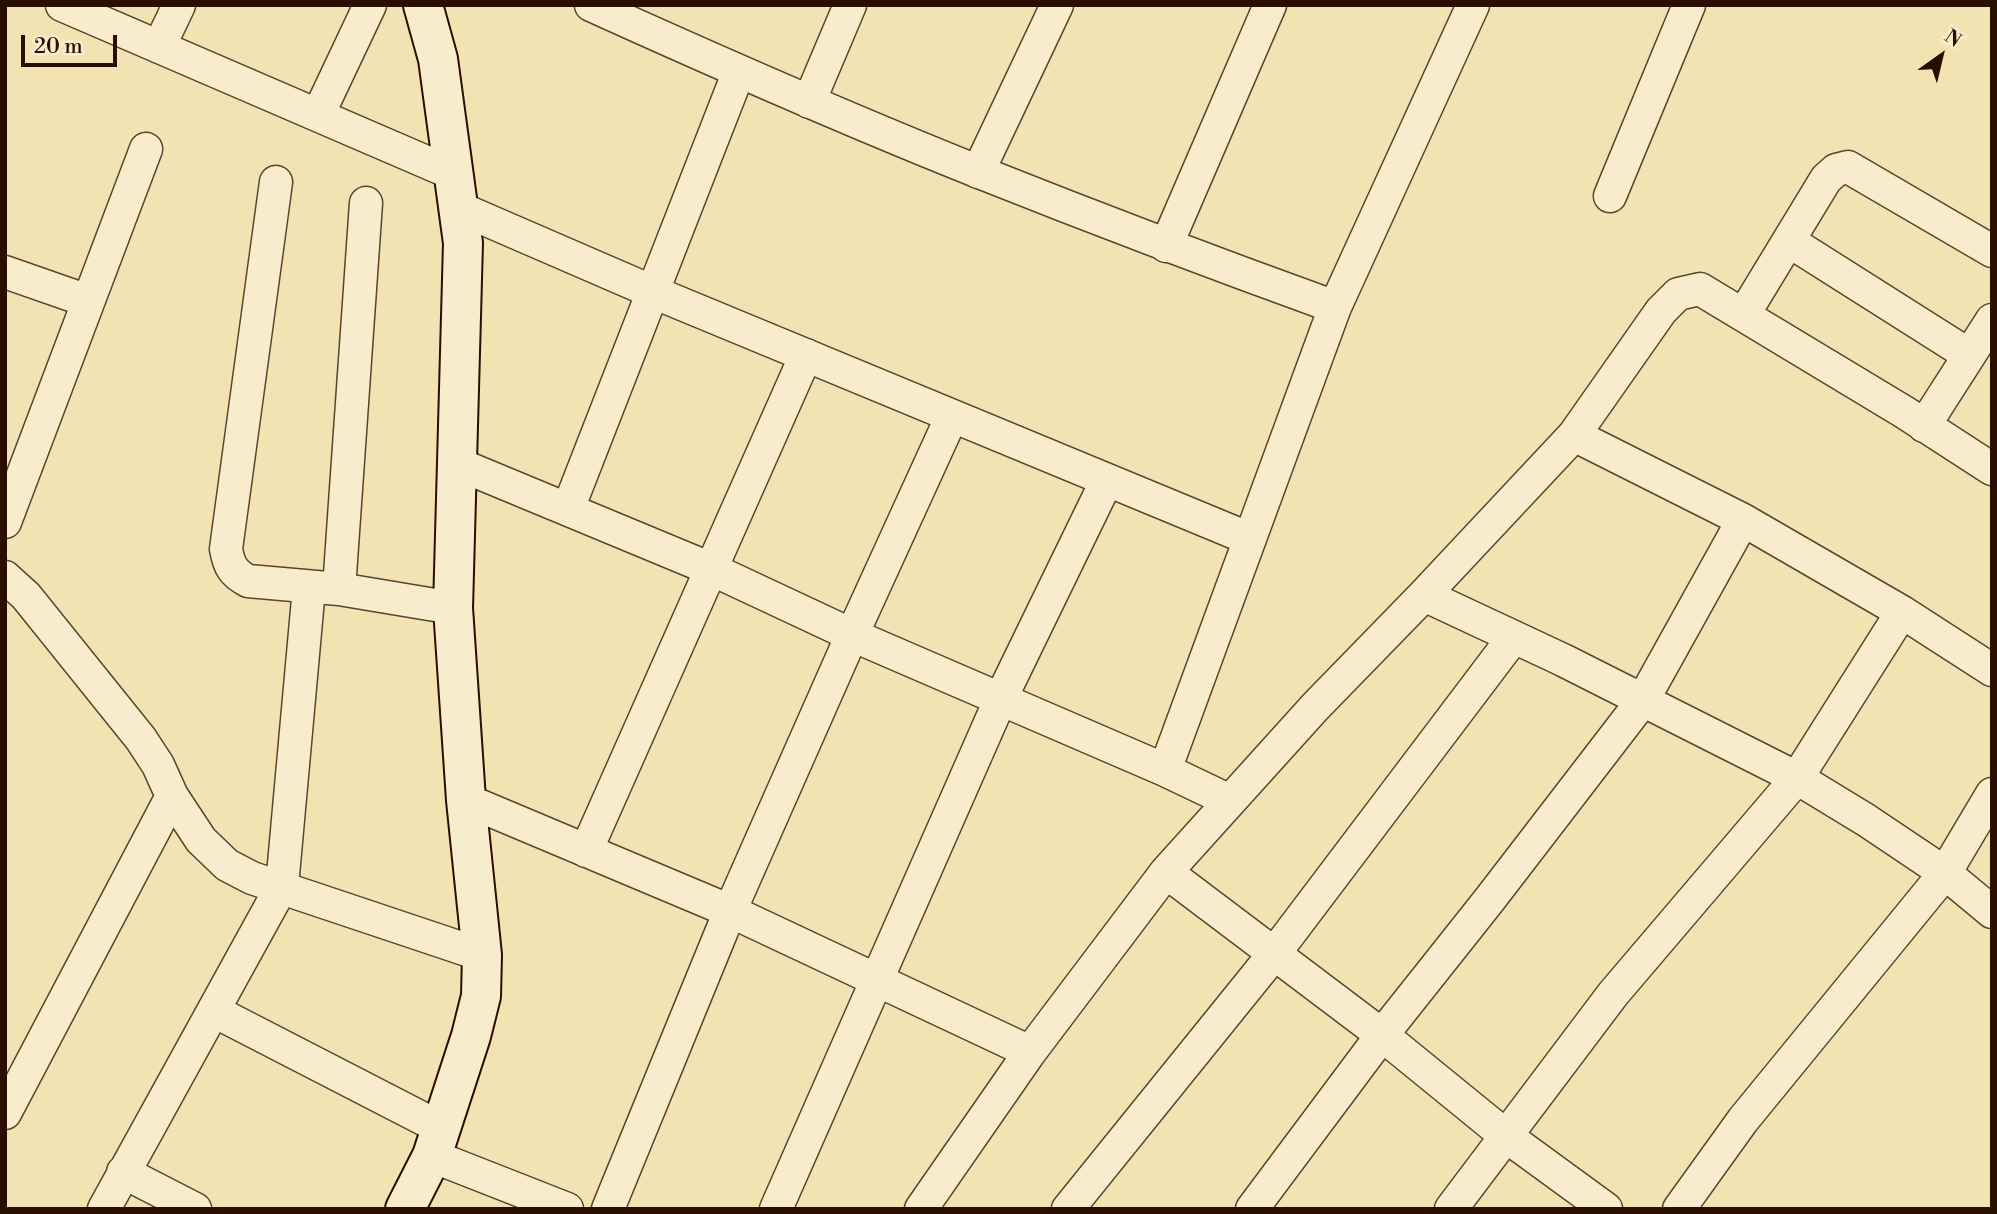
<!DOCTYPE html>
<style>
body{margin:0}
#map{position:relative;width:1997px;height:1214px;overflow:hidden;background:#f2e3b2;font-family:"Libre Bodoni",serif}
canvas{display:block}
.frame{position:absolute;inset:0;border:7px solid #2a0e00;pointer-events:none}
.north{position:absolute;left:1906px;top:21px;width:70px;height:70px;-webkit-text-stroke:5px #f7edcd;paint-order:stroke;rotate:34deg;font-size:19px;font-weight:700;line-height:28px;text-align:center;color:#2a0e00}
.north::after{content:'';display:block;margin:auto;width:24px;height:32px;background:#2a0e00;clip-path:polygon(50% 0,100% 100%,50% 72%,0 100%)}
.scale{position:absolute;left:21px;top:35px;width:96px;height:32px;box-sizing:border-box;border:4px solid #2a0e00;border-top:0;padding-left:9px;font-size:21px;line-height:24px;white-space:nowrap;color:#2a0e00;-webkit-text-stroke:5px #f7edcd;paint-order:stroke}
</style>
<div id="map">
<canvas width="1997" height="1214"></canvas>
<div class="frame"></div>
<div class="north">N</div>
<div class="scale">20 m</div>
</div>
<script>
const ctx = document.querySelector('canvas').getContext('2d');
ctx.lineJoin = 'round';
function stroke(path, color, width, dash) {
  ctx.strokeStyle = color;
  ctx.lineWidth = width;
  ctx.lineCap = dash ? 'butt' : 'round';
  ctx.setLineDash(dash || []);
  ctx.stroke(path);
}
const street = new Path2D(`
 M62 5 454 174
 M591 5C719 63 849 120 979 172 1097 219 1216 264 1335 307
 M159 47 179 5
 M809 102 850 5
 M318 115 370 5
 M978 172 1057 5
 M276 182 226 549C229 566 233 573 248 581L339 589 453 608
 M1610 196 1689 5
 M459 208 653 292 1250 539
 M1789 241 1969 355
 M1166 246 1270 5
 M5 272 88 301
 M1744 314 1826 179 1836 170 1848 167 1992 251
 M1924 426 1992 320
 M1574 435 1743 520 1902 612 1992 670
 M458 464 711 569 852 635 1165 770 1230 801
 M568 509 739 71
 M5 522 146 149
 M5 577 26 596 141 739 158 765 172 796 201 840 227 865 252 878 482 955
 M339 589 366 203
 M1424 595 1563 660 1797 778 1866 820 1945 873 1992 912
 M1165 770 1335 307 1473 5
 M466 800 730 911 1030 1052
 M586 851 806 355
 M1166 872 1382 1035 1506 1136 1606 1209
 M214 1011 441 1128
 M5 1113 172 796
 M432 1156 567 1209
 M123 1172 195 1209
 M104 1209 282 886 309 588
 M608 1209 730 911 852 635 952 416
 M776 1209 1001 698 1107 480
 M921 1209 1030 1052 1166 872 1315 707 1424 595 1574 435 1661 311 1678 294 1700 289 1904 412 1992 469
 M1068 1209 1274 954 1513 638
 M1252 1209 1382 1035 1490 899 1643 700 1743 520
 M1451 1209 1613 994 1797 778 1902 612
 M1679 1209 1743 1120 1945 873 1992 794`);
const secondary = new Path2D(`
 M405 1209 432 1156 471 1036 481 996 482 955 466 800 453 608 463 243 438 59 423 5`);
stroke(street, '#5c432c', 35);
stroke(secondary, '#2a0e00', 42);
stroke(street, '#f7edcd', 32);
stroke(secondary, '#f7edcd', 38);
</script>
